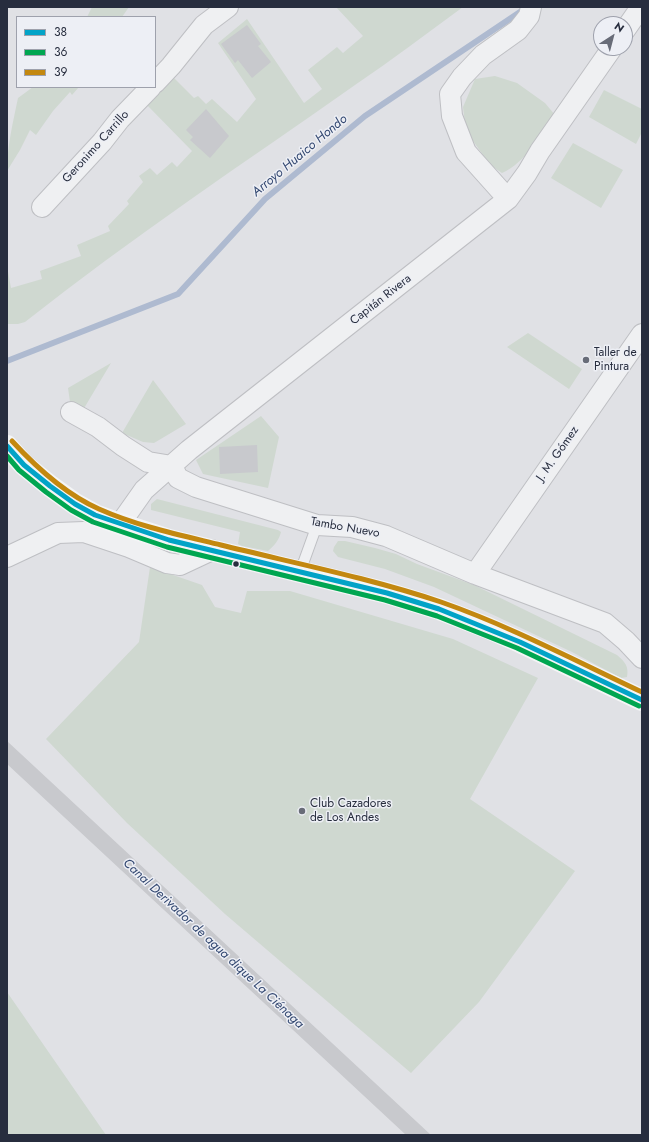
<!DOCTYPE html>
<meta charset="utf-8">
<style>
body{margin:0}
#map{position:relative;width:649px;height:1142px;overflow:hidden;background:#e0e1e5;font-family:Jost,sans-serif}
canvas{display:block}
.frame{position:absolute;inset:0;border:8px solid #272d3e;pointer-events:none}
.legend{position:absolute;left:16px;top:16px;width:140px;height:72px;box-sizing:border-box;background:#edeff5;border:1px solid #9ea1ac;margin:0;padding:5px 7px;list-style:none;font-size:12px;color:#272d3e}
.legend li{display:flex;align-items:center;gap:8px;height:20px}
.legend b{width:20px;border:1px solid #9ea1ac}
.north{position:absolute;left:593px;top:16px;width:40px;height:40px;box-sizing:border-box;background:#edeff5;border:1px solid #9ea1ac;border-radius:50%;rotate:36deg;font-size:11px;font-weight:700;line-height:16px;text-align:center;color:#272d3e}
.north::after{content:'';display:block;margin:auto;width:14px;height:18px;background:#686c78;clip-path:polygon(50% 0,100% 100%,50% 72%,0 100%)}
</style>
<div id="map">
<canvas width="649" height="1142"></canvas>
<div class="frame"></div>
<ul class="legend">
<li><b style="height:5px;background:#02a3c7"></b>38</li>
<li><b style="height:5px;background:#00a651"></b>36</li>
<li><b style="height:5px;background:#c38810"></b>39</li>
</ul>
<div class="north">N</div>
</div>
<script>
const ctx = document.querySelector('canvas').getContext('2d');
ctx.lineJoin = 'round';
function fillPath(path, color) {
  ctx.fillStyle = color;
  ctx.fill(path, 'evenodd');
}
function stroke(path, color, width, dash) {
  ctx.strokeStyle = color;
  ctx.lineWidth = width;
  ctx.lineCap = dash ? 'butt' : 'round';
  ctx.setLineDash(dash || []);
  ctx.stroke(path);
}
function label(font, color, halo, rows, align = 'center') {
  ctx.font = font + ' Jost,sans-serif';
  ctx.lineWidth = 3;
  ctx.setLineDash([]);
  ctx.textBaseline = 'middle';
  ctx.strokeStyle = halo;
  ctx.fillStyle = color;
  for (const [text, x, y, turn = 0] of rows) {
    ctx.save();
    ctx.translate(x, y);
    ctx.rotate((+turn || 0) * Math.PI / 180);
    ctx.textAlign = isNaN(turn) ? turn : align;
    if (halo) ctx.strokeText(text, 0, 0);
    ctx.fillText(text, 0, 0);
    ctx.restore();
  }
}
fillPath(new Path2D(`
 M92 7H129L122 17H87Z
 M336 7H463C427 33 392 60 355 85 244 163 131 238 25 322L18 324H7V266L11 288 42 279 40 271 81 256 77 245 110 231 108 226 129 204 127 201 143 182 139 176 150 168 157 175 172 162 177 167 192 151 146 104 173 77 194 98 198 96 206 104 212 99 237 122 256 99 218 43 247 19 304 103 322 89 308 70 337 47 343 53 363 36Z
 M495 76 517 83 545 103 555 115C541 135 525 163 502 173L490 165 466 131 463 107 475 79Z
 M33 87H79L72 95 70 92 53 111 36 135 30 130 20 150 7 171C7 147 13 122 18 98Z
 M604 90 642 109V132L636 144 589 117Z
 M573 143 623 170 601 208 551 178Z
 M528 333 582 369 569 389 507 347Z
 M111 363 83 410 70 402 68 388Z
 M153 380 186 424 154 443 143 442 122 433Z
 M261 416 279 437 268 488 203 474 196 460Z
 M157 499 278 530 281 532C279 540 274 546 268 551L242 546 238 544 240 532 151 510V504Z
 M338 541H345L375 548 396 554 417 564 474 585 617 655C625 662 629 666 627 677L621 678 572 652 434 587 385 569 338 557 333 551 334 547Z
 M150 567 202 585 215 607 241 613 247 591H290L453 639 538 678 470 799 575 871 479 1002 411 1073 225 914 127 823 46 739 139 642Z
 M7 992 106 1135H7Z`), '#cfd8d0');
stroke(new Path2D(`
 M7 361 178 294 265 199 365 116 526 8`), '#aebad0', 6);
fillPath(new Path2D(`
 M247 25 261 44 258 46 271 62 252 78 238 60 235 63 221 44Z
 M206 109 229 136 210 158 190 140 193 137 186 130Z
 M257 445 258 472 220 474 219 447Z
 M7 741 431 1135H406L7 764Z`), '#c8c9cd');
const lane = new Path2D(`
 M300 572 317 525`);
const street = new Path2D(`
 M625 30 641 7
 M155 83 171 66 204 25 228 7
 M508 199 466 152 452 116 450 94 462 77 483 55 518 30 529 16 531 7
 M42 207 102 142 120 119 151 87
 M71 412 98 427 123 446 148 462 172 466 178 478 196 487 317 525 352 527 386 536 475 574 605 623 626 641 642 658
 M120 524 144 490 189 450 508 199 527 173 540 151 612 48
 M7 557 58 533 84 532 129 547 167 563 180 565 212 550
 M475 574 642 334`);
stroke(lane, '#bebfc3', 12);
stroke(street, '#bebfc3', 22);
stroke(lane, '#eff0f2', 10);
stroke(street, '#eff0f2', 20);
stroke(new Path2D(`
 M7 446 24 465 50 486 75 504 95 515 120 524 169 540 387 593 439 609 488 628 520 642 642 700`), '#f4f5f6', 22);
stroke(new Path2D(`
 M7 446 24 465 50 486 75 504 95 515 169 540 387 593 439 609 520 642 642 700`), '#02a3c7', 5);
stroke(new Path2D(`
 M7 456 19 470 46 492 71 510 93 522 167 547 385 600 437 616 517 648 639 706`), '#00a651', 5);
stroke(new Path2D(`
 M12 441C35 466 67 495 99 509 137 526 180 535 221 545 294 563 369 578 441 602 510 626 576 661 642 692`), '#c38810', 5);
for (const [x, y, r, color] of [
 [586,360,4,"#686c78"],
 [236,564,3.5,"#272d3e"],
 [302,811,4,"#686c78"]
]) {
  const dot = new Path2D();
  dot.arc(x, y, r, 0, 2 * Math.PI);
  ctx.fillStyle = color;
  ctx.fill(dot);
  stroke(dot, '#edeff5', 1.5);
}
label('12px', '#272d3e', '#edeff5', [
 ["Geronimo Carrillo",96,147,-48],
 ["Capitán Rivera",381,300,-38],
 ["J. M. Gómez",558,454,-55],
 ["Tambo Nuevo",345,528,10]
]);
label('12px', '#272d3e', '#edeff5', [
 ["Taller de",594,353],
 ["Pintura",594,367],
 ["Club Cazadores",310,804],
 ["de Los Andes",310,818]
], 'left');
label('italic 13px', '#324770', '#edeff5', [
 ["Arroyo Huaico Hondo",300,156,-40],
 ["Canal Derivador de agua dique La Ciénaga",213,944,43]
]);
</script>
